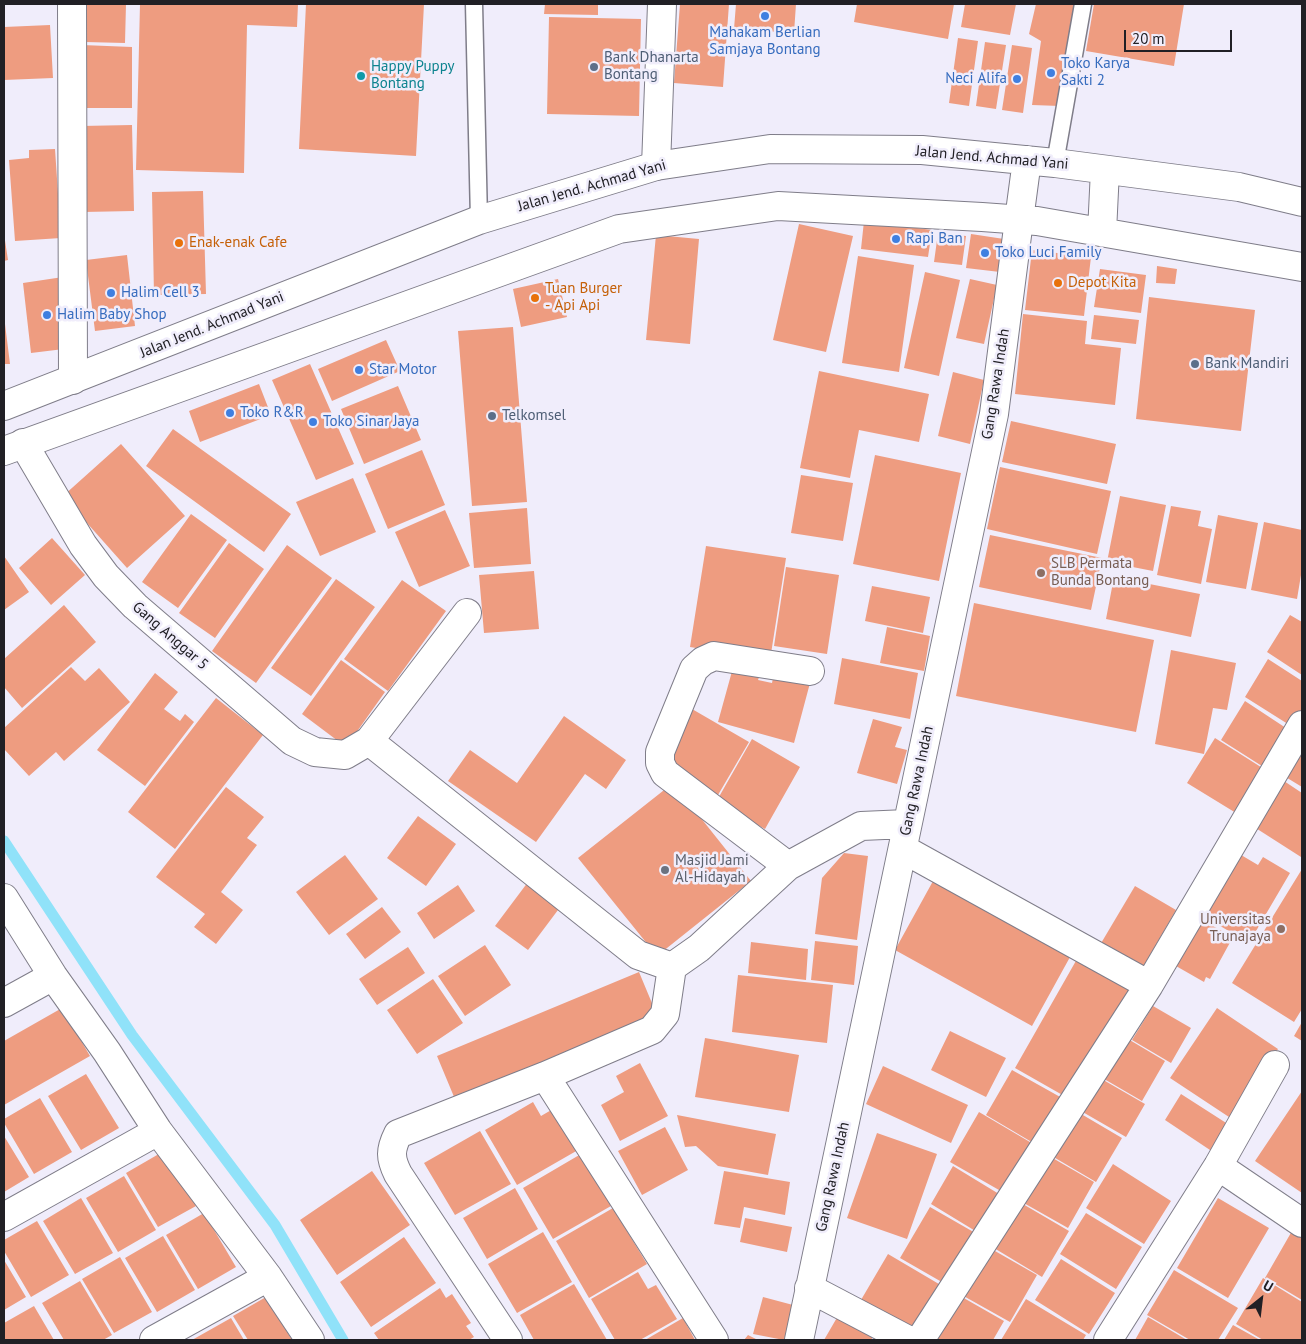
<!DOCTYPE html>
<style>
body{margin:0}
#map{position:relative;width:1306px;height:1344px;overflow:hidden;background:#f0edfb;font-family:"PT Sans",sans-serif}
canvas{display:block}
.frame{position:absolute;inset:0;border:5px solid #212025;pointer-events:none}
.north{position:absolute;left:1236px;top:1274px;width:50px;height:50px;-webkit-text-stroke:4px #f0edfb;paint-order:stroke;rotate:29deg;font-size:14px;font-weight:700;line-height:20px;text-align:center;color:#212025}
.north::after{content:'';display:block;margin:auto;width:18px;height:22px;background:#212025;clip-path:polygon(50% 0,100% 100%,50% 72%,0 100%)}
.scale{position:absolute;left:1124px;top:30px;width:108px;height:22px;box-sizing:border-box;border:2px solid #212025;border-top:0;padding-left:6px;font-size:15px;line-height:18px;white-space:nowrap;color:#212025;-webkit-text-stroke:4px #f0edfb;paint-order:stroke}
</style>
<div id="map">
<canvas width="1306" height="1344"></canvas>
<div class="frame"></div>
<div class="north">U</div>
<div class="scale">20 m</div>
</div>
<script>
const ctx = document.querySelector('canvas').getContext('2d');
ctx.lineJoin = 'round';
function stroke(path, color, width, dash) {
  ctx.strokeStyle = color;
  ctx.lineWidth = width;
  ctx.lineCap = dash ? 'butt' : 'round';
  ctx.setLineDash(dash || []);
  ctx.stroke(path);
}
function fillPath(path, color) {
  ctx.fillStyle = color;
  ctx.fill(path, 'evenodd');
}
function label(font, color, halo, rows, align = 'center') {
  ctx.font = font + ' "PT Sans",sans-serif';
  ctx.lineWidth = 5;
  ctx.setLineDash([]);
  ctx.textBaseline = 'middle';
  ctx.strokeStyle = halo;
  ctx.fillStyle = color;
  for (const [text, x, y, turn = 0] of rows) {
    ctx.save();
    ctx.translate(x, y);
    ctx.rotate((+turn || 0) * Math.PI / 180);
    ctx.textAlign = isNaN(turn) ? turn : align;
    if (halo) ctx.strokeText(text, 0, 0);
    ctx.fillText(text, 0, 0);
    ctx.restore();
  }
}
stroke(new Path2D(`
 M4 841 132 1035 275 1225 343 1340`), '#90e2f9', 11);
fillPath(new Path2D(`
 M85 4H126L125 43 85 42Z
 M140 4H298L297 27 247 25 244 173 136 170Z
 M306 4H424L416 156 299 149Z
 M545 4H598V15L544 14Z
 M680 4H729L723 87 674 83Z
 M736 4H796L794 33 734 29Z
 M857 4H954L948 39 854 22Z
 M965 4H1016L1010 35 961 27Z
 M1036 4H1078L1060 106 1032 105 1041 41 1029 34Z
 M1094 4H1184L1174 66 1086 51Z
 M549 17 641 19 639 116 547 114Z
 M50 25 53 78 4 80V27Z
 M958 38 978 41 969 106 949 103Z
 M985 42 1006 45 996 109 976 106Z
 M82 45 132 47V108H82Z
 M1012 45 1032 48 1023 113 1002 110Z
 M132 125 134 211 83 212 81 126Z
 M55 149 61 238 15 241 9 160 29 158V150Z
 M203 191 206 294 154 295 152 192Z
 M864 221 932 230 928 257 861 249Z
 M799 224 853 236 826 352 773 340Z
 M938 233 966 236 962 265 934 262Z
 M4 234 8 260 4 261Z
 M971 234 1004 239 1000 272 966 268Z
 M656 235 699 239 690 344 646 340Z
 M1032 250 1091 257 1084 316 1025 310Z
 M127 255 135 326 95 331 86 260Z
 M858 256 914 265 899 372 842 363Z
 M1157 266 1177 269 1175 284 1156 283Z
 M1100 269 1146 275 1141 313 1094 307Z
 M925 272 960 280 939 376 904 368Z
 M63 277 72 348 31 353 23 283Z
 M558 279 567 317 521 327 513 289Z
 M970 279 997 285 984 344 956 338Z
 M1149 297 1255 310 1241 431 1136 419Z
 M1023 314 1087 321 1085 344 1121 348 1115 405 1015 394Z
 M1094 315 1139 320 1136 344 1091 339Z
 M4 316 10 364H4Z
 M513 327 527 502 472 506 458 331Z
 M386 340 400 371 332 401 318 369Z
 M310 364 354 464 316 480 272 380Z
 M819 371 929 394 919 442 859 430 850 478 800 468Z
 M953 372 984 380 970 444 938 436Z
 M259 384 271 415 200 442 189 411Z
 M398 386 421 440 364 464 341 409Z
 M1011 421 1116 444 1107 484 1002 462Z
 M173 429 291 514 264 552 146 466Z
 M121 444 185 516 127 568 63 496Z
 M422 450 445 505 388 529 365 474Z
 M875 455 961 473 939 581 853 564Z
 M1000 467 1111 491 1097 554 987 529Z
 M801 475 853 483 843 541 791 533Z
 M353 478 376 532 320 556 296 502Z
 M1120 496 1166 505 1153 571 1107 562Z
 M1171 506 1201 511 1198 526 1212 529 1201 584 1157 575Z
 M527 508 531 564 474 568 469 513Z
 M445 510 470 566 419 587 395 532Z
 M191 514 227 540 178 608 142 582Z
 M1218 515 1258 523 1246 589 1206 582Z
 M1264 522 1302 530V569L1297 599 1251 590Z
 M990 535 1102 558 1091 610 979 587Z
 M52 538 85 575 51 605 19 568Z
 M229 543 264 569 215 638 179 613Z
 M287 545 332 578 256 683 212 651Z
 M706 546 786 558 770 660 690 647Z
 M4 556 29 592 4 610Z
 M786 567 839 575 827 654 774 646Z
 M534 571 539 629 484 633 479 575Z
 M1114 577 1200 594 1191 637 1106 619Z
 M336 579 375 607 311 696 271 668Z
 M402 580 446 611 388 691 344 659Z
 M872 586 930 597 923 633 865 621Z
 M974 603 1154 640 1136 732 956 696Z
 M64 605 96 642 22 708 4 687V659Z
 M1290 615 1302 622V675L1267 652Z
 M887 627 930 636 924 671 880 663Z
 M1171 650 1236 663 1227 710 1213 708 1204 754 1155 744Z
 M842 658 918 673 910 719 834 704Z
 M1268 659 1302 681V709L1291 726 1245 697Z
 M341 660 385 692 346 747 302 714Z
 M734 664 761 672 758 680 772 683 774 673 810 683 794 743 718 722Z
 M71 667 85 681 99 668 130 702 64 761 56 752 29 776 4 749V728Z
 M155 673 178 692 164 709 180 721 185 714 194 722 145 786 97 750Z
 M216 698 263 735 175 849 128 812Z
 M1245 701 1289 730 1265 768 1221 740Z
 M692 709 749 742 718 795 662 763Z
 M564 716 626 760 606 789 585 774 536 842 448 781 470 750 517 783Z
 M873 719 902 727 895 747 907 750 897 784 857 773Z
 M1215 738 1264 769 1236 813 1187 783Z
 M752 739 800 767 765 829 716 802Z
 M1302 746V787L1284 776Z
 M1281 779 1302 793 1301 857 1251 825Z
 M673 783 751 881 657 956 578 858Z
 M226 787 264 817 247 838 257 845 221 892 243 910 216 944 194 927 205 914 156 877Z
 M418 816 456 844 426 886 387 858Z
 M1236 852 1258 865 1263 857 1290 873 1249 943 1200 914Z
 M844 853 868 856 857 940 815 934 822 878Z
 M345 855 378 899 329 935 296 892Z
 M1302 869V1009L1294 1022 1232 983Z
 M938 872 1075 948 1032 1026 895 950Z
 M528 882 561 906 528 950 495 926Z
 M458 885 475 911 434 939 417 913Z
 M1135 886 1176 910 1139 974 1097 950Z
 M382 907 401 932 365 959 346 934Z
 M1202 920 1233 937 1210 979 1206 977 1204 982 1176 966Z
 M815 941 858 946 854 985 811 980Z
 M751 942 808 949 806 980 748 973Z
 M485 945 511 985 465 1016 438 976Z
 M408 947 425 973 377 1005 359 979Z
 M1081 952 1133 982 1066 1097 1015 1068Z
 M639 972 659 1020 457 1104 437 1056Z
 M738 975 833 985 827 1043 732 1032Z
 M433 979 463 1023 417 1054 387 1010Z
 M1153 1006 1191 1028 1171 1063 1132 1040Z
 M62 1008 90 1056 4 1105V1041Z
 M1217 1008 1278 1049 1232 1119 1170 1078Z
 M1302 1022V1041L1294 1036Z
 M950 1031 1006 1058 986 1097 931 1070Z
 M1123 1036 1165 1061 1142 1101 1099 1076Z
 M705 1038 799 1055 789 1112 695 1097Z
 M640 1063 668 1116 620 1141 601 1105 624 1092 616 1076Z
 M883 1066 968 1105 951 1143 866 1104Z
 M1012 1070 1062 1098 1035 1144 986 1115Z
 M86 1074 119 1128 81 1150 48 1096Z
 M1093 1074 1145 1104 1126 1137 1074 1107Z
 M1302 1091V1193L1255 1161Z
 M1181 1094 1234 1128 1216 1154 1165 1120Z
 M40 1098 72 1152 34 1174 4 1123V1119Z
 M533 1102 541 1116 553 1109 578 1150 517 1185 485 1130Z
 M1071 1108 1122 1138 1096 1182 1045 1152Z
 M979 1112 1035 1145 1006 1194 950 1162Z
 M677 1115 776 1134 768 1175 718 1166 696 1146 685 1147Z
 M665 1127 688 1170 642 1195 618 1151Z
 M480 1131 511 1184 455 1215 424 1163Z
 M877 1133 937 1154 907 1239 847 1218Z
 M4 1136 29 1177 4 1192Z
 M164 1151 196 1206 158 1227 126 1173Z
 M1044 1153 1094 1182 1068 1228 1022 1202Z
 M581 1154 611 1206 553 1239 523 1188Z
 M1113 1164 1171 1201 1144 1244 1086 1208Z
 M953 1166 999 1194 977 1232 931 1204Z
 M372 1171 410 1225 337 1275 300 1220Z
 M724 1171 790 1182 785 1215 744 1207 740 1228 714 1224Z
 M124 1176 156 1230 118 1252 86 1198Z
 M515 1188 538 1229 487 1259 463 1218Z
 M81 1198 113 1253 75 1274 43 1221Z
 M1218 1198 1269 1228 1228 1298 1177 1268Z
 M1016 1200 1069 1231 1042 1277 989 1245Z
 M930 1207 977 1234 947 1285 900 1258Z
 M613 1208 647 1264 589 1298 556 1241Z
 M204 1213 236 1267 198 1289 166 1235Z
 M1086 1213 1142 1247 1116 1289 1060 1254Z
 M745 1218 792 1227 787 1252 740 1242Z
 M37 1221 69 1275 31 1297 4 1251V1240Z
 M1292 1231 1302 1237V1300L1265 1278Z
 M543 1232 572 1282 517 1313 488 1264Z
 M163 1236 195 1290 157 1312 125 1258Z
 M404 1237 436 1283 371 1327 340 1282Z
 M988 1247 1037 1275 1010 1322 960 1294Z
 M888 1254 944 1287 914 1339 858 1305Z
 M120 1257 152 1312 114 1333 82 1279Z
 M1061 1259 1115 1293 1089 1334 1035 1300Z
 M4 1260 26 1297 4 1310Z
 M1174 1270 1238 1308 1218 1340H1190L1147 1315Z
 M638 1272 648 1289 656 1285 677 1319 640 1340H615L591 1299Z
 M1263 1278 1302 1302V1340H1263L1236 1324Z
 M80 1281 112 1335 103 1340H64L42 1303Z
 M574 1284 607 1340H534L520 1315Z
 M440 1288 446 1298 452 1294 471 1323 466 1326 474 1337 469 1340H379L374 1333Z
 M955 1293 1004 1321 993 1340H928Z
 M266 1297 292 1340H248L233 1316Z
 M763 1297 793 1305 784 1340 753 1334Z
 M1026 1299 1086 1335 1083 1340H1001Z
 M34 1306 54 1340H4V1323Z
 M842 1309 877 1330 871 1340H824Z
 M1148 1317 1187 1340H1135Z
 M231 1318 244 1340H192Z
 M683 1318 695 1340H645Z
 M1233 1325 1260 1340H1224Z
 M748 1335 758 1340H744Z`), '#ee9c80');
const lane = new Path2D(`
 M474 4 479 220
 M1055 163 1083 4`);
const street = new Path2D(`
 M72 4 73 380
 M656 166 662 4
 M23 443 83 545 106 576 135 606 292 741 315 752 345 755 369 741 467 613
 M369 741 638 955 672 967 699 948 788 866 861 826 907 824
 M903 849 1149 985
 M788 866 665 773 660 763V752L694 669 703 661 714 656 810 671
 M4 898 53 976 107 1052 158 1131 268 1277 310 1340
 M4 1003 53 976
 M545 1076 714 1340
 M1218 1166 1302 1223
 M4 1217 158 1131
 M809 1288 908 1340
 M154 1340 268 1277
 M508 1340 398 1174C390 1158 390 1150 398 1134L545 1076 652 1030 665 1014 672 967
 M799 1340 994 414 1019 220
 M920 1340 1149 985 1302 725
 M1108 1340 1218 1166 1275 1065`);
const secondary = new Path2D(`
 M1019 220 1027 160
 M1102 232 1105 170
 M4 406 479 220 656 166 770 149 922 150 1055 163 1239 187 1302 202
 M4 451 619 229 778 206 982 217 1037 221 1302 267`);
stroke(lane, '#7f7d89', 19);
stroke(street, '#7f7d89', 30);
stroke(secondary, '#7f7d89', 30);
stroke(lane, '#fff', 16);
stroke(street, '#fff', 28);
stroke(secondary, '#fff', 28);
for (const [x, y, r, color] of [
 [765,16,5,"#3f7fe0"],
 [594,67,5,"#5c6f8a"],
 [1051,73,5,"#3f7fe0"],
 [361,76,5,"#0f9aa8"],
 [1017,79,5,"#3f7fe0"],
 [896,239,5,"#3f7fe0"],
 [179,243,5,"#e8710a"],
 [985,253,5,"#3f7fe0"],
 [1058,283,5,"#e8710a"],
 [111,293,5,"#3f7fe0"],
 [535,298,5,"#e8710a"],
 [47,315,5,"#3f7fe0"],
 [1195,364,5,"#5c6f8a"],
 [359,370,5,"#3f7fe0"],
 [230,413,5,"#3f7fe0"],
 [492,416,5,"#5c6f8a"],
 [313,422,5,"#3f7fe0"],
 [1041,573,5,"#8d6e63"],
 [665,870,5,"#6b7280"],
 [1281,929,5,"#8d6e63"]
]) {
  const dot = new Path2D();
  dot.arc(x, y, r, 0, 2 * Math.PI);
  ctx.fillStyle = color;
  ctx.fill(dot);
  stroke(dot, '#f0edfb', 2);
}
label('15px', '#366cbe', '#f0edfb', [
 ["Mahakam Berlian",765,33,"center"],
 ["Samjaya Bontang",765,50,"center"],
 ["Toko Karya",1061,64],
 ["Sakti 2",1061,81],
 ["Neci Alifa",1007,79,"right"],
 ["Rapi Ban",906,239],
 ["Toko Luci Family",995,253],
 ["Halim Cell 3",121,293],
 ["Halim Baby Shop",57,315],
 ["Star Motor",369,370],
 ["Toko R&R",240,413],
 ["Toko Sinar Jaya",323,422]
], 'left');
label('15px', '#4e5e75', '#f0edfb', [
 ["Bank Dhanarta",604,58],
 ["Bontang",604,75],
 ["Bank Mandiri",1205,364],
 ["Telkomsel",502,416]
], 'left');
label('15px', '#0d838f', '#f0edfb', [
 ["Happy Puppy",371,67],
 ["Bontang",371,84]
], 'left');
label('15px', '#212025', '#f0edfb', [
 ["Jalan Jend. Achmad Yani",992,158,5],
 ["Jalan Jend. Achmad Yani",592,186,-16],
 ["Jalan Jend. Achmad Yani",212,325,-22],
 ["Gang Rawa Indah",996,384,-81],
 ["Gang Anggar 5",170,636,41],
 ["Gang Rawa Indah",917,781,-78],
 ["Gang Rawa Indah",833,1177,-78]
]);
label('15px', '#c56008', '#f0edfb', [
 ["Enak-enak Cafe",189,243],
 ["Depot Kita",1068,283],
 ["Tuan Burger",545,289],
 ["- Api Api",545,306]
], 'left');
label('15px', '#785e54', '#f0edfb', [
 ["SLB Permata",1051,564],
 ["Bunda Bontang",1051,581],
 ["Universitas",1271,920,"right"],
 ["Trunajaya",1271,937,"right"]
], 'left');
label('15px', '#5b616d', '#f0edfb', [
 ["Masjid Jami",675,861],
 ["Al-Hidayah",675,878]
], 'left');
</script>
